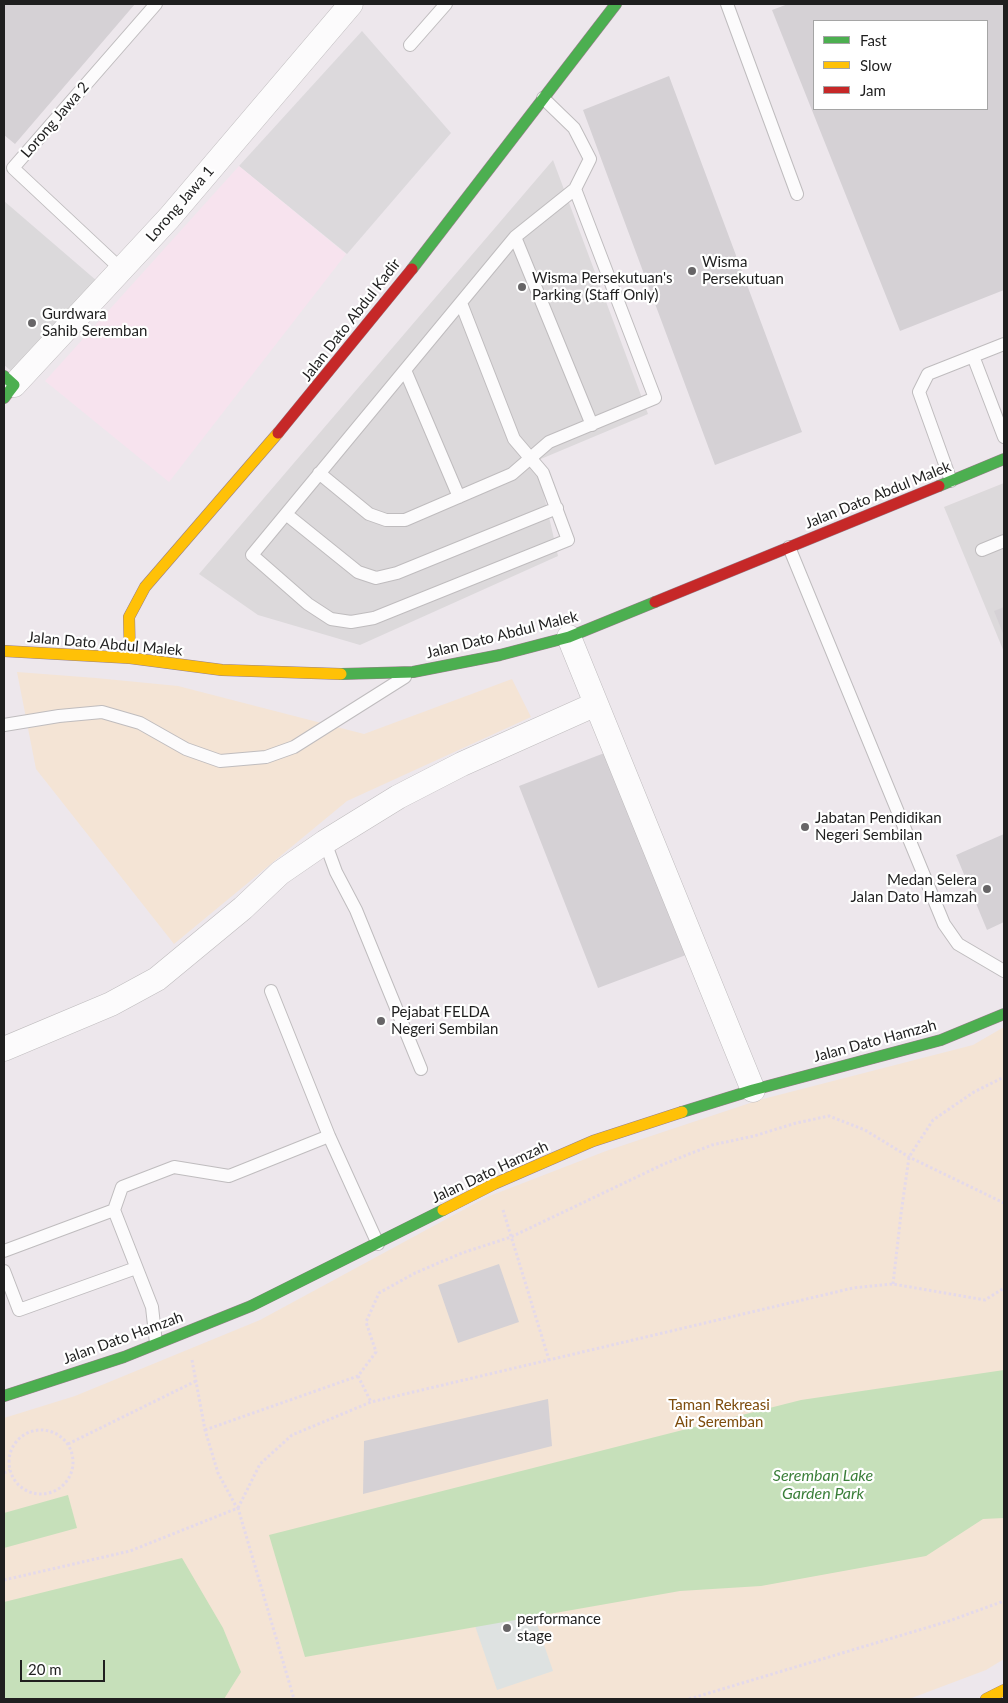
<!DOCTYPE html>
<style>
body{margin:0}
#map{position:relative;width:1008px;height:1703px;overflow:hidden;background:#ede7ec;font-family:Lato,sans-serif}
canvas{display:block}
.frame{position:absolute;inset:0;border:5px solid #1f1f1f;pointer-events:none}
.legend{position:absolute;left:813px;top:20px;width:175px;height:90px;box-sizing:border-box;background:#fff;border:1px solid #a5a5a5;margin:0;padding:6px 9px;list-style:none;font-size:15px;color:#1f1f1f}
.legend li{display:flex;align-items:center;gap:10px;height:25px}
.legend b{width:25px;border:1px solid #a5a5a5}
.scale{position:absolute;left:20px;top:1660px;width:85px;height:22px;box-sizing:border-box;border:2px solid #1f1f1f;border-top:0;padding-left:6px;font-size:15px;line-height:18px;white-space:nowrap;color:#1f1f1f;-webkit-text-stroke:4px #fff;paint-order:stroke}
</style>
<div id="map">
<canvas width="1008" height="1703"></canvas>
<div class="frame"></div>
<ul class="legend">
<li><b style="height:6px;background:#4caf50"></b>Fast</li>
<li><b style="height:6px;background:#ffc107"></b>Slow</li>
<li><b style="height:6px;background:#c62828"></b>Jam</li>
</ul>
<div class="scale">20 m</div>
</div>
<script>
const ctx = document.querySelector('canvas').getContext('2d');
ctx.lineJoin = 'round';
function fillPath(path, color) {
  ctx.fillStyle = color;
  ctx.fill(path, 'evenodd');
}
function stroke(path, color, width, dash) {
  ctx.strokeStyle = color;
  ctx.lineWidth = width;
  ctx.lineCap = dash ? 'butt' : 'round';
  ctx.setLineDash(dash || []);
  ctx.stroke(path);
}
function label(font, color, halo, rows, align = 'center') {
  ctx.font = font + ' Lato,sans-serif';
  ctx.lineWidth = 4.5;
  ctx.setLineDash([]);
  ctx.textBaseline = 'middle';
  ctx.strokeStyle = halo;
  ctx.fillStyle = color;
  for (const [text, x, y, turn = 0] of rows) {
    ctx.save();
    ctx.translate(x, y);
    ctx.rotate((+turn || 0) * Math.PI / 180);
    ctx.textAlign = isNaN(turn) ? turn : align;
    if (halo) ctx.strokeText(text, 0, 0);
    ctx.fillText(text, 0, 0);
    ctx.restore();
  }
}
fillPath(new Path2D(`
 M362 31 451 133 347 254 239 166Z`), '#dcd9dc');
fillPath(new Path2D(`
 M239 166 346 254 169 482 45 381Z`), '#f7e3ee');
fillPath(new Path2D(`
 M4 201 97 281 16 375 4 365Z`), '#dbd9db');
fillPath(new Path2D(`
 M17 672 96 678 178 686 364 734 512 679 531 717 347 801 174 944 36 769Z
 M1004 1027V1659L986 1670 909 1699H4V1418L75 1396 260 1320 487 1197 606 1151 759 1100 973 1045Z`), '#f4e4d5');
fillPath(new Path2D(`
 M553 160 648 414 536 461 558 556 360 645 258 615 199 574Z
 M1004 483V652L944 507Z`), '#dcd9db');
fillPath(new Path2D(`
 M517 1566 553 1671 497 1690 461 1585Z`), '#dee2e1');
fillPath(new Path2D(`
 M1004 1370V1518L983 1519 926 1556 761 1586 680 1591 305 1657 269 1535 801 1400Z
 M68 1495 77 1528 4 1548V1513Z
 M182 1558 223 1628 241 1672 224 1699H4V1602Z`), '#c6e0ba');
fillPath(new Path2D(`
 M4 4H135L15 144 4 135Z
 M788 4H1004V290L900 331 772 10ZM814 21H987V109H814Z
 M669 76 802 432 715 465 583 110Z
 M1004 607V636L994 611Z
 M607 752 686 955 598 988 519 786Z
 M1004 834V922L987 930 956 855Z
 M499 1264 519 1322 458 1343 438 1285Z
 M548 1399 552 1446 363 1494 364 1441Z`), '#d5d1d5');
const lane = new Path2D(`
 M727 4 797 194
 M410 45 446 4
 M515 237 592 425
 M122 270 13 168 156 4
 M461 303 514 439 543 473 568 540 374 618 351 622 331 619 308 604 252 555 515 237 575 189 590 159 574 128 543 98
 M973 356 1004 437
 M405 370 459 497
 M319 473 369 514 386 520H405L512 474 549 442 655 398 575 189
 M951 481 919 392 928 374 1004 344
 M286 514 358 572 376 578 397 573 557 508
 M789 547 944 924 958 944 1004 971
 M982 550 1004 541
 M4 725 59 716 102 712 140 723 186 749 220 761 266 757 294 747 405 677
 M325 842 336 872 356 910 421 1069
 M271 991 329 1136 378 1244
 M4 1251 114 1210
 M4 1271 19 1310 136 1268
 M156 1343 152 1307 114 1210 122 1187 174 1167 229 1176 329 1136`);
const street = new Path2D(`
 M14 385 169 218 351 4
 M569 637 753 1090
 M4 1049 111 1004 157 979 243 908 280 873 325 842 398 797 462 764 596 704`);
const fast = new Path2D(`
 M412 269 616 4
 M4 376 14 385 4 398
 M939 486 1004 459
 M341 674 413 672 500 655 569 637 655 602
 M682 1112 753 1090 941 1040 1004 1014
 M4 1396 124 1357 251 1306 443 1210`);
const slow = new Path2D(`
 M4 651 130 658 222 670 341 674
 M130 658 129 617 145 587 278 433
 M443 1210 494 1184 593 1141 682 1112
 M986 1699 1004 1690`);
const jam = new Path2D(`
 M278 433 412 269
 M655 602 939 486`);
stroke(lane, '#bfbcbe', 14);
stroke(street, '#bfbcbe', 25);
stroke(fast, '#977f8a', 12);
stroke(slow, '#977f8a', 12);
stroke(jam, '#977f8a', 12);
stroke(new Path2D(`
 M503 1210 549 1360
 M893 1284 901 1214 909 1157 933 1120 974 1092 1004 1077
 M192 1360 205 1430 218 1473 237 1508
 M358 1376 371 1402
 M205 1430 358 1376 376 1352 366 1322 379 1293 415 1273 462 1253 511 1237 664 1164 712 1145 754 1136 796 1123 829 1116 865 1130 909 1157 1004 1203
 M9 1462a32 32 0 1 1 64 0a32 32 0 1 1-64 0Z
 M68 1444 196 1381
 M4 1473 10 1470
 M238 1508 260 1464 292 1435 371 1402 853 1288 893 1284 985 1300 1004 1288
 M4 1580 130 1551 238 1508 294 1699
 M689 1699 949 1621 1004 1601`), '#e4d9ea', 3, [2.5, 2.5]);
stroke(lane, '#fcfbfc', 12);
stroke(street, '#fcfbfc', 24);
stroke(fast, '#4caf50', 11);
stroke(slow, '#ffc107', 11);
stroke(jam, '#c62828', 11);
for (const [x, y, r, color] of [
 [692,271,5,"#676567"],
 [522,287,5,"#676567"],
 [32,323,5,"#676567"],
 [805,827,5,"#676567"],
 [987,889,5,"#676567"],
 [381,1021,5,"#676567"],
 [507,1628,5,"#676567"]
]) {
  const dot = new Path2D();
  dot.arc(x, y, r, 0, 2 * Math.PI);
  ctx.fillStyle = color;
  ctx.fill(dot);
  stroke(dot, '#fff', 2);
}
label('15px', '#1f1f1f', '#fff', [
 ["Lorong Jawa 2",55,120,-49],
 ["Lorong Jawa 1",180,204,-49],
 ["Jalan Dato Abdul Kadir",351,320,-52],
 ["Jalan Dato Abdul Malek",878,495,-22],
 ["Jalan Dato Abdul Malek",502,635,-14],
 ["Jalan Dato Abdul Malek",105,644,5],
 ["Jalan Dato Hamzah",875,1041,-15],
 ["Jalan Dato Hamzah",490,1172,-25],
 ["Jalan Dato Hamzah",123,1338,-20]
]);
label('15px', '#1f1f1f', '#fff', [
 ["Wisma",702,262],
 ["Persekutuan",702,279],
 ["Wisma Persekutuan's",532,278],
 ["Parking (Staff Only)",532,295],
 ["Gurdwara",42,314],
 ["Sahib Seremban",42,331],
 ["Jabatan Pendidikan",815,818],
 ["Negeri Sembilan",815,835],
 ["Medan Selera",977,880,"right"],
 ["Jalan Dato Hamzah",977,897,"right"],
 ["Pejabat FELDA",391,1012],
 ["Negeri Sembilan",391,1029],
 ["performance",517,1619],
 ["stage",517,1636]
], 'left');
label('15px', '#7d4c0c', '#fff', [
 ["Taman Rekreasi",719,1405],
 ["Air Seremban",719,1422]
]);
label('italic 16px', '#3b7f3a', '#fff', [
 ["Seremban Lake",823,1476],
 ["Garden Park",823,1494]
]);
</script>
